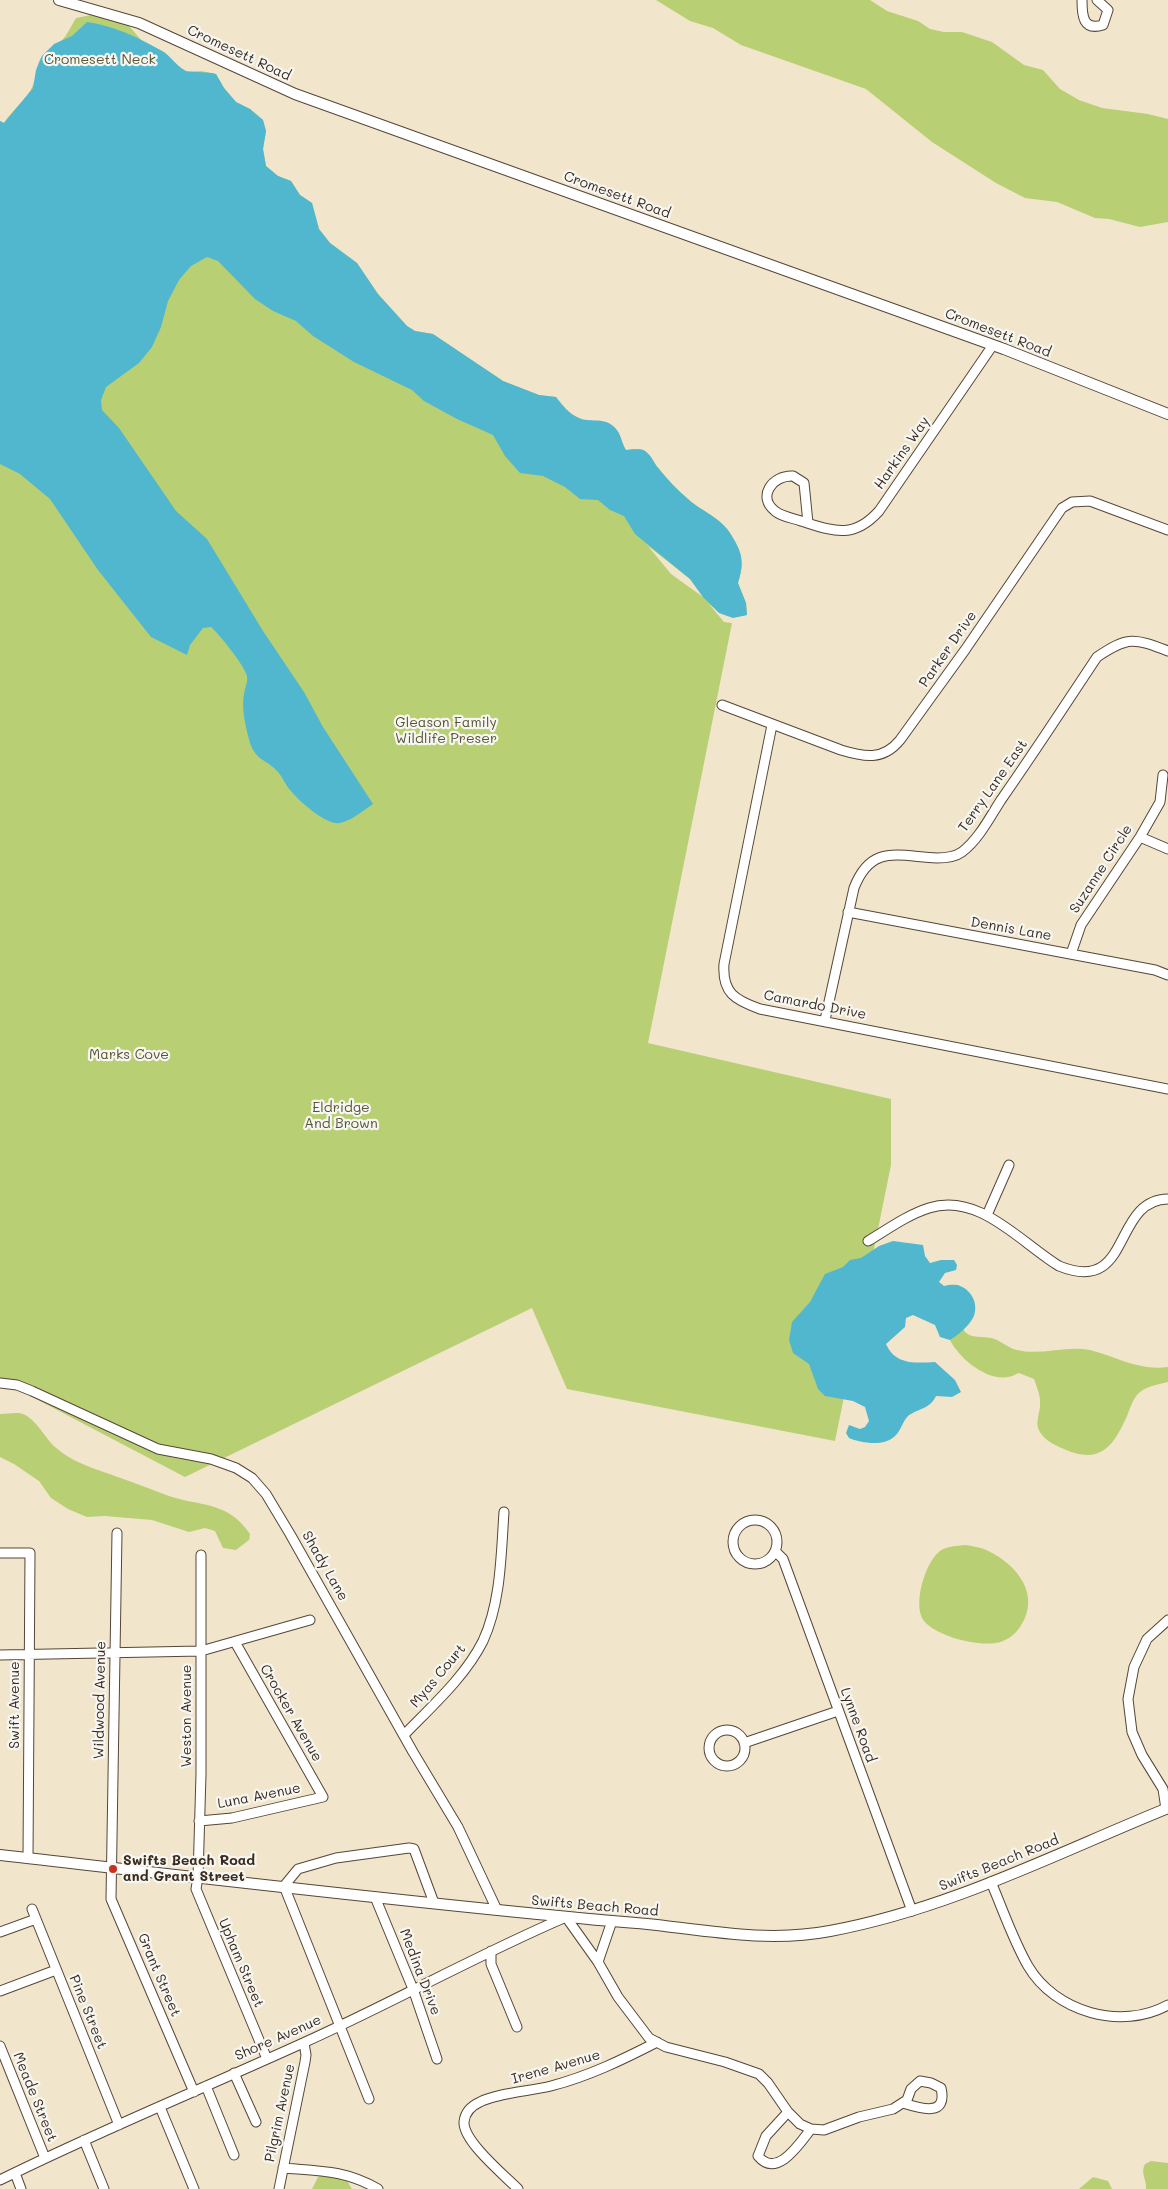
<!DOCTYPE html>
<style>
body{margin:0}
canvas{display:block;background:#f1e5cc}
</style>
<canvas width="1168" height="2189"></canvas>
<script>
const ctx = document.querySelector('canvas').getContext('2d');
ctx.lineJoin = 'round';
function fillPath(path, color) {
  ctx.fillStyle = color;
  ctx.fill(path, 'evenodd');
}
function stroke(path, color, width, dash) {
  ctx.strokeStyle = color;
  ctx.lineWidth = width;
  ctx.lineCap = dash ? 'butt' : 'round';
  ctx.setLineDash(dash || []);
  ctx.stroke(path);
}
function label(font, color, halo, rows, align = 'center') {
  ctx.font = font + ' Mali,sans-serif';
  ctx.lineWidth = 4.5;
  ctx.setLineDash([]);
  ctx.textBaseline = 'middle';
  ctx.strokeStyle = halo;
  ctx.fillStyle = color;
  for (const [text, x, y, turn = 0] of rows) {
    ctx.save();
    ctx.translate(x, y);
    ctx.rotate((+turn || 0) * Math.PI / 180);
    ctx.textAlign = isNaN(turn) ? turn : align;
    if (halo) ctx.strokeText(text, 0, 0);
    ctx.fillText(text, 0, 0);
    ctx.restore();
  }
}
fillPath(new Path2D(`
 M656 0H870L887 11 918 21 930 29 944 32H962L992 42 1024 65 1043 70 1060 89 1079 100 1102 108 1148 114 1168 119V222L1140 227 1109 219 1095 218 1057 202 1025 198 996 183 932 142 866 89 741 45 713 28 690 21Z
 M101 13 123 19 142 41 164 52 174 63 187 72 201 71 216 74 224 88 236 102 250 109 263 120 266 131 263 149 266 166 278 176 291 181 300 195 312 203 319 229 330 243 357 263 378 294 407 326 415 331 433 334 503 381 539 395 556 397C562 405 569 414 579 418 589 423 603 418 613 426 621 432 621 442 626 450 632 449 640 448 645 451 652 456 653 462 659 469 668 480 677 490 688 499 701 511 720 517 730 533 742 552 745 562 738 583L746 603 747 615C727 619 724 615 709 604L724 622 732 623 648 1043 891 1099V1165L835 1441 567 1389 532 1308 185 1477 0 1380V121L4 123C12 109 27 101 33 85 37 76 36 64 42 56 48 49 55 46 61 41 67 36 72 24 76 18ZM648 546 690 579 703 597 671 574Z
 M963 1329C970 1341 984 1334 997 1340 1003 1343 1011 1349 1017 1350 1041 1356 1066 1345 1090 1350 1117 1357 1139 1371 1168 1367V1382C1157 1385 1145 1386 1137 1395 1132 1401 1130 1409 1127 1416 1113 1447 1100 1465 1064 1449 1054 1445 1042 1439 1038 1428 1036 1420 1040 1412 1040 1405 1041 1396 1037 1388 1034 1379L1019 1373C1016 1374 1011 1377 1008 1377 986 1381 959 1358 950 1340Z
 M0 1414C7 1414 17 1412 23 1414 36 1419 45 1438 55 1447 66 1457 81 1464 95 1469 119 1477 143 1486 166 1495 200 1507 227 1500 250 1534L249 1540 236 1550 223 1548 215 1531 205 1528 189 1532 152 1520 105 1516 87 1517 68 1509 51 1498 39 1481 14 1464 0 1457Z
 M966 1545C971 1546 979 1547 984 1549 1012 1561 1039 1589 1024 1620 1019 1630 1013 1637 1003 1641 984 1649 937 1637 924 1621 912 1606 925 1562 940 1551 947 1546 957 1546 966 1545Z
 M1151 2161 1168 2163V2189H1146C1147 2180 1140 2173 1145 2164Z
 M322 2175 346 2179 352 2189H312L318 2177Z
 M1093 2177 1108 2181 1112 2189H1079Z`), '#b9cf73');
fillPath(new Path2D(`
 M87 22C114 26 138 37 162 51 171 56 176 66 186 71 188 72 210 72 216 74L224 88 236 102 250 109 263 120 266 131 263 149 266 166 278 176 291 181 300 195 312 203 319 229 330 243 357 263 378 294 407 326 415 331 433 334 503 381 539 395 556 397C562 405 569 414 579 418 589 423 603 417 613 426 621 432 621 442 626 450 632 450 640 448 645 451 652 456 653 462 659 469 668 480 677 490 688 499 701 511 720 517 730 533 742 552 745 561 738 583L746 603 747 615 733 618 719 613 703 597 690 579 635 534 624 516 610 510 598 500 580 499 565 487 543 476 520 473 505 456 493 435 457 419 424 401 412 390 354 362 313 336 296 321 273 311 255 299 218 261 207 257 191 266 179 280 168 301 161 327 152 347 139 363 106 387 101 400 102 410 119 428 176 511 207 539 263 631 304 692 323 727 373 804C364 810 351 821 340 823 327 826 299 801 291 791 286 786 283 778 278 772 268 760 256 761 250 743 246 728 241 709 244 694 245 687 248 683 247 676 244 665 220 635 211 627L203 628 190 645 187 655 151 637 98 570 50 499 20 474 0 464V121L4 123 33 88 36 70 42 56 54 44 72 36Z
 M893 1241 923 1245 925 1256 930 1263 941 1260H954L957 1265 956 1270 945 1273 939 1282 944 1286C949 1285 956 1284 960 1286 973 1291 979 1306 973 1318 968 1327 958 1335 950 1340L940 1337 935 1325 913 1315 906 1318 905 1327 886 1344C895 1365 915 1363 935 1362L955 1380 961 1392 952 1397 936 1396C930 1409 919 1408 908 1416 902 1422 901 1431 895 1436 884 1447 861 1443 849 1438L846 1433 849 1425 860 1429 865 1427 869 1421 865 1407 853 1401 825 1396 818 1389 809 1364 793 1353 789 1340 792 1322 810 1302 825 1274 843 1267 850 1260 861 1258 879 1246Z`), '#50b7cf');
const minor = new Path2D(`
 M1082 0C1082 16 1083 31 1103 25L1108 10 1097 0
 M808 523 804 483 793 476C772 475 757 497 775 511 782 517 793 518 801 521 833 531 853 540 879 511L993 345
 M722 705 841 750C864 757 883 761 900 740L965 650 1062 508 1072 502 1090 501 1168 530
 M772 725 724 964C722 993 735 1000 760 1009L1168 1089
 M1140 837 1168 849
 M848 912 1155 970 1168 975
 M1071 954 1081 925 1140 837 1160 802 1163 775
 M825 1020 854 888C871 844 897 856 937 858 945 858 955 857 962 852 979 839 990 817 1001 800 1034 753 1065 705 1097 657 1128 636 1134 638 1168 651
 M987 1215 1009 1165
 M868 1241C888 1229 907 1215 929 1208 979 1192 1021 1243 1059 1266 1133 1296 1111 1200 1168 1199
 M0 1383 17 1385 32 1391 158 1449 211 1459 236 1468 252 1478 266 1494 290 1534 413 1752 458 1827 497 1910
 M733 1542a22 22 0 1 1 44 0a22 22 0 1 1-44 0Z
 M117 1533 111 1899 194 2092
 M775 1551 783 1559 912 1911
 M0 1553H30L28 1858
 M201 1555V1774L198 1877 196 1889 267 2059
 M0 1655 201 1651 310 1620
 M709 1748a18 18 0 1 1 36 0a18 18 0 1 1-36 0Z
 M404 1735C431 1707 465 1677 483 1641 501 1602 501 1555 504 1512
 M744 1743 838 1711
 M1166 1809 1163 1789 1142 1755 1132 1732 1128 1699 1134 1667 1147 1639 1168 1620
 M199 1821 232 1818 323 1797 235 1642
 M991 1882C1003 1910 1013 1940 1028 1966 1055 2012 1121 2031 1168 2005
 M375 1897 413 1989 437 2059
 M32 1909 119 2125
 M0 1932 36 1919
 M491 1951V1964L517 2027
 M598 1962 612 1921
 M0 1991 56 1970
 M0 2046 45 2158
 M234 2073 256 2122
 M206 2086 234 2155
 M369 2099 284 1886 298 1869 336 1858 409 1848 414 1849 434 1903
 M160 2107 194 2189
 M788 2112 800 2124 811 2129
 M84 2140 104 2189
 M283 2168C319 2171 345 2170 378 2189
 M15 2173 21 2189
 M0 2180C99 2131 202 2089 303 2043 392 2003 477 1955 566 1917L598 1962 618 1997 649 2038 666 2047 725 2062 759 2074 768 2083 788 2112 766 2136 758 2156C777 2179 799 2144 811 2129L824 2130 859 2117 893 2109 907 2100 911 2089 920 2081 931 2083 941 2088C948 2118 919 2108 903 2103
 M279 2189 305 2062 306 2055 304 2043
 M518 2189C504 2175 463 2141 464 2122 465 2112 471 2106 480 2102 497 2093 531 2091 551 2086 589 2076 622 2060 657 2042`);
const tertiary = new Path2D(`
 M59 0 139 23 295 94 1004 349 1168 414
 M0 1855C193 1877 386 1900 579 1918 605 1921 631 1922 657 1925 715 1932 772 1942 830 1931 949 1909 1057 1853 1168 1808`);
stroke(minor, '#564638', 11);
stroke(tertiary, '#564638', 12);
stroke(minor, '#fff', 9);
stroke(tertiary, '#fff', 10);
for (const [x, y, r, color] of [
 [113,1869,5,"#c8321e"]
]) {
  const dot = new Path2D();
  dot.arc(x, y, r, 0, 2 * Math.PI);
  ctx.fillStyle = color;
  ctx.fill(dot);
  stroke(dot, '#f6f6f2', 2);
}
label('14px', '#3b2a1e', '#f6f6f2', [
 ["Cromesett Road",239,53,25],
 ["Cromesett Road",617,195,20],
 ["Cromesett Road",998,333,21],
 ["Harkins Way",902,453,-55],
 ["Parker Drive",948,649,-55],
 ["Terry Lane East",993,786,-55],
 ["Suzanne Circle",1101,869,-57],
 ["Dennis Lane",1011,929,10],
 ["Camardo Drive",815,1005,11],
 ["Shady Lane",325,1566,60],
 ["Myas Court",438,1676,-50],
 ["Wildwood Avenue",100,1700,-89],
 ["Swift Avenue",15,1705,-90],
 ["Crocker Avenue",291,1713,60],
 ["Weston Avenue",187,1716,-90],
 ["Lynne Road",858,1725,70],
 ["Luna Avenue",259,1796,-11],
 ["Swifts Beach Road",999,1863,-22],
 ["Swifts Beach Road",595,1906,5],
 ["Upham Street",241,1963,67],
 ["Medina Drive",420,1972,69],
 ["Grant Street",159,1975,67],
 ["Pine Street",88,2012,68],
 ["Shore Avenue",278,2038,-24],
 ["Irene Avenue",556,2067,-16],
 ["Meade Street",35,2097,68],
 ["Pilgrim Avenue",280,2113,-78]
]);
label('14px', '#5a5333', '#f6f6f2', [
 ["Cromesett Neck",100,60],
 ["Gleason Family",446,723],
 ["Wildlife Preser",446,739],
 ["Marks Cove",129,1055],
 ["Eldridge",341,1108],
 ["And Brown",341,1124]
]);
label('bold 14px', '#3b2a1e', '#f6f6f2', [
 ["Swifts Beach Road",123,1861],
 ["and Grant Street",123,1877]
], 'left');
</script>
